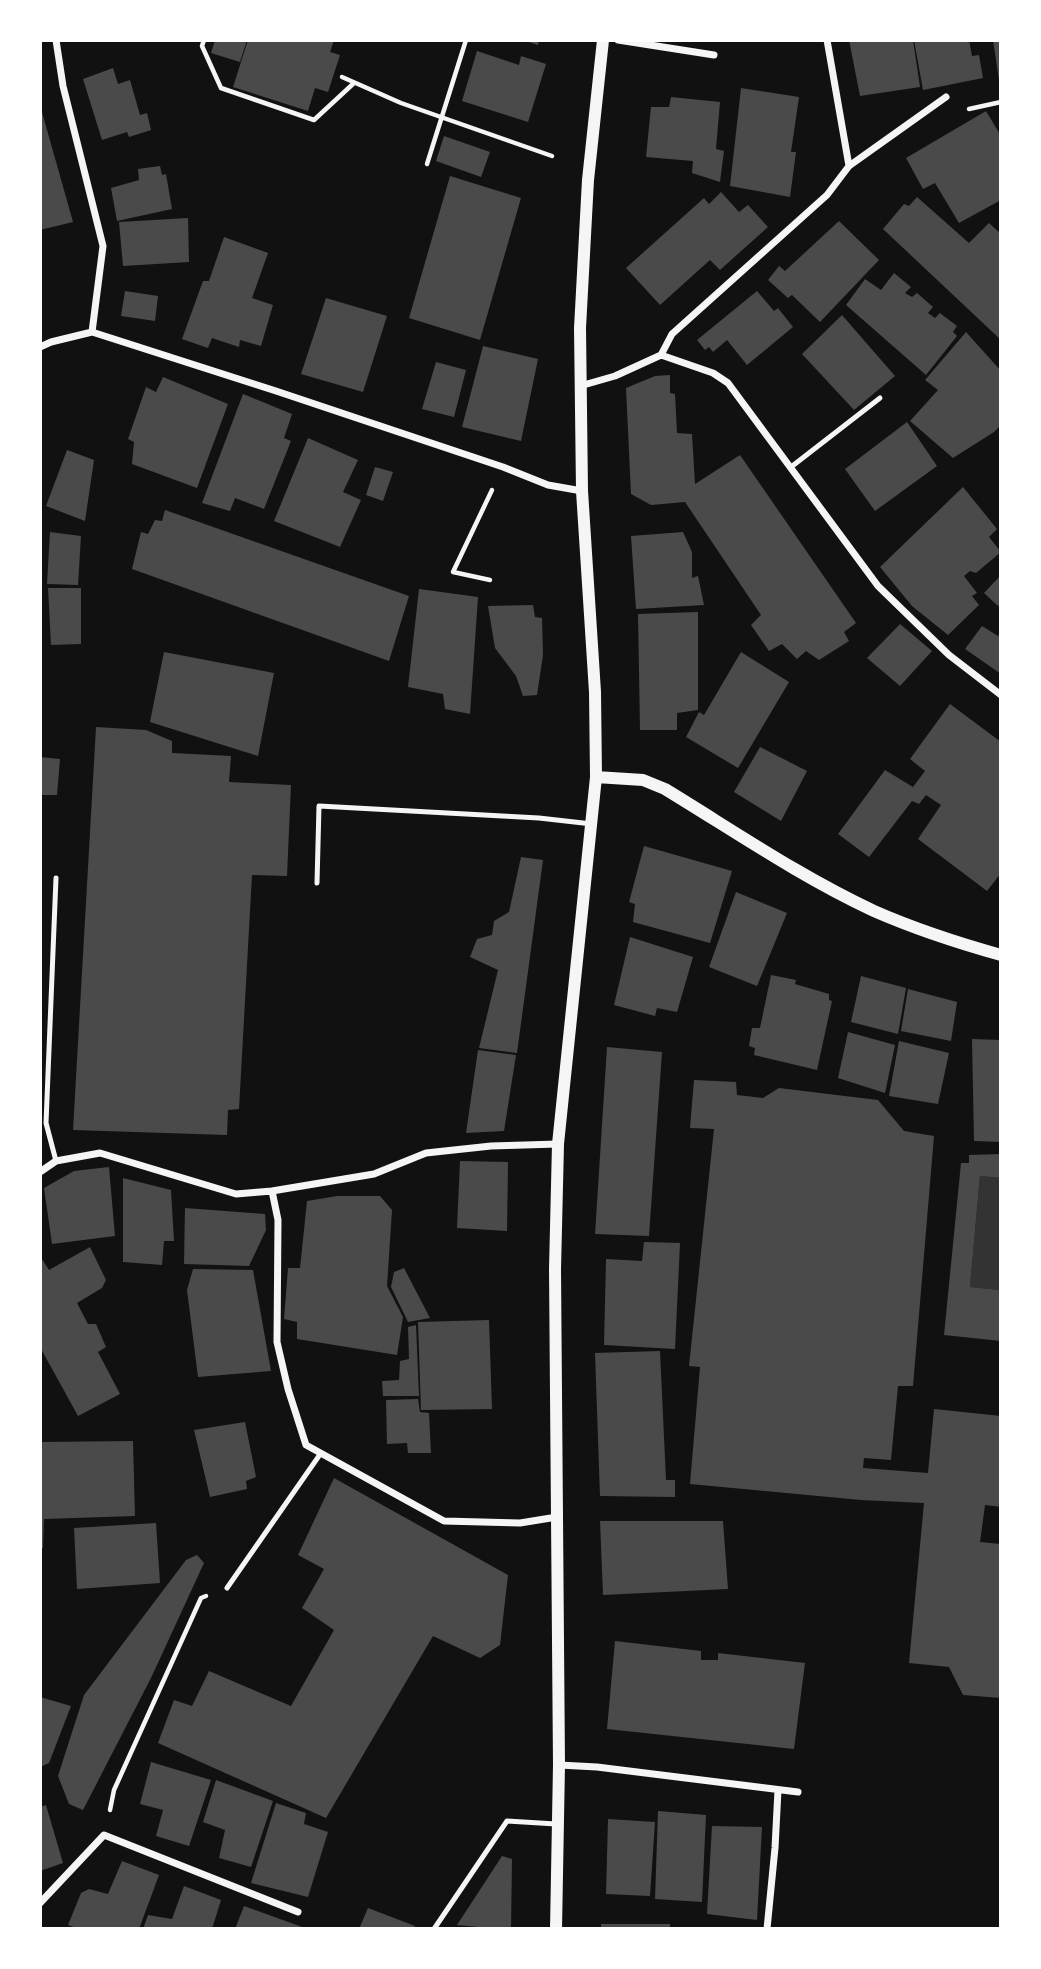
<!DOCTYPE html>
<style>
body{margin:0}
#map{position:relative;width:1041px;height:1969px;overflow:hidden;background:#111;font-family:"Space Grotesk",sans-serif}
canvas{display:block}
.frame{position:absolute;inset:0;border:42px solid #fff;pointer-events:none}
</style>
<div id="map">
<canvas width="1041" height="1969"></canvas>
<div class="frame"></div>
</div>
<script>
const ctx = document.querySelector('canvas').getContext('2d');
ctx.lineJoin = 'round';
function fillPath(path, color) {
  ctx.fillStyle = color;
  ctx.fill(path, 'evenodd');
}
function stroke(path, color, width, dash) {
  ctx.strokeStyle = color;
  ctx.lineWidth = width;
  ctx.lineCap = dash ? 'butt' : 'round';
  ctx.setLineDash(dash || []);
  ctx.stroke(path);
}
fillPath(new Path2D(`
 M980 1176 1001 1178V1290L970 1287Z`), '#333');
fillPath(new Path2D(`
 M215 40H247L240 62 211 53Z
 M248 40H334L330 52 340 55 328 92 315 88 308 111 233 87Z
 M523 40H539L538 45Z
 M849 40H913L920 87 860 96Z
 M914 40H969L972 56 979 55 983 78 923 90Z
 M993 40H1001V80H999Z
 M477 51 519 65 521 56 546 64 528 122 462 101Z
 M113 68 118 84 130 80 140 115 147 113 151 130 129 137 127 132 102 140 83 79Z
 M741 88 799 97 791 152H796L790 197 730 186Z
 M671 97 720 102 716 149 724 151 720 182 692 173 693 161 646 157 651 107H669Z
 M40 105 73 222 40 230Z
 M986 111 1001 136V200L959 223 935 183 923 189 906 158Z
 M444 136 490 152 481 177 436 161Z
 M160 166 162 175 166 174 172 209 117 221 111 188 139 180 138 169Z
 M450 176 521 198 480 340 409 318Z
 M721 192 739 212 748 205 768 227 720 270 710 260 660 305 626 268 704 198 709 204Z
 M917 197 969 243 989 223 1001 234V340L883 229 904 204 909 206Z
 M188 218 189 262 123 266 119 222Z
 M839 221 879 260 820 322 792 295 788 298 768 280 779 266 785 271Z
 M224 237 268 253 252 298 273 305 261 346 240 340 239 347 212 338 208 348 182 339 203 281H209Z
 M894 273 911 287 905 293 912 297 917 293 933 307 928 313 935 318 940 313 957 326 953 332 957 336 926 375 846 305 865 279 881 290Z
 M125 291 158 296 155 321 121 316Z
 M757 291 774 311 778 308 793 327 747 365 727 340 713 352 709 347 705 350 697 340Z
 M326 298 387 316 363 392 301 374Z
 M842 315 895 376 854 410 802 354Z
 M966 332 1001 371V425L994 432 953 458 910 421 938 390 925 380Z
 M483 346 538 359 521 441 462 427Z
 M436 362 466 370 454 417 422 409Z
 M670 375V393L675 394 677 433 692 434 695 484 740 455 856 623 844 632 849 641 819 660 806 651 797 659 782 644 769 651 751 625 761 615 685 502 651 505 631 494 626 388 655 376Z
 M163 377 228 404 197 488 132 464 134 442 128 439 146 387 156 392Z
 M243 394 292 414 284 438 291 441 264 509 235 498 230 511 202 503Z
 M907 422 937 466 875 511 845 469Z
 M308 438 358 460 343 492 361 500 340 547 274 521Z
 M67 450 94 460 85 521 46 506Z
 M375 467 393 472 383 501 366 495Z
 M963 487 997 529 989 537 1001 552 976 573 970 571 964 576 977 593 972 596 979 605 948 635 912 606 880 567Z
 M165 510 409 596 389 661 132 569 141 532 148 534 155 520 162 521Z
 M50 532 81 536 78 585 47 584Z
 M683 532 692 552V578L698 576 704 605 636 609 631 536Z
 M1001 575V603L998 606 984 593Z
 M48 588H81V644L51 645Z
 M419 589 478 597 470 714 445 709 443 694 408 687Z
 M533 605 535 617 542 618 543 655 537 695 523 696 516 676 495 648 488 606Z
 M698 612V710L677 713V730H640L638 614Z
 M900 624 932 651 900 686 867 658Z
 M982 626 998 636 1001 632V674L965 649Z
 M164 652 274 673 258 756 150 722Z
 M741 652 789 682 738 768 686 737 699 712 704 715Z
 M950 704 1001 742V873L987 891 918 839 941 805 926 795 919 804 912 801 869 857 838 834 885 770 913 787 925 771 910 759Z
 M96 727 146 730 172 741V753L231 756 229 782 291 785 287 876 252 875 239 1109 228 1110 227 1135 73 1130Z
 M760 747 807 771 781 821 734 792Z
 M40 757 60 759 57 795H40Z
 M644 846 732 871 710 943 633 922 635 904 629 902Z
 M521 857 543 860 517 1053 479 1048 498 970 470 957 477 939 492 935 494 921 509 912Z
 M736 892 787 913 757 986 709 967Z
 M630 937 693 957 677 1012 657 1008 655 1016 614 1005Z
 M771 975 796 980 795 984 829 994V1000L832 1001 817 1070 754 1055 755 1048 749 1046 752 1028H760Z
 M861 976 906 988 898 1034 851 1022Z
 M908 989 957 1002 951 1041 901 1031Z
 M848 1032 895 1045 885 1093 838 1078Z
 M972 1039 1001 1040V1142L974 1141Z
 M899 1041 949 1053 938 1104 889 1096Z
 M607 1047 662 1052 649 1236 595 1234Z
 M478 1050 516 1055 504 1131 466 1133Z
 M694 1080 736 1082 737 1095 763 1098 779 1088 878 1100 904 1131 934 1136 913 1386H898L891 1460 864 1458 863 1468 928 1473 934 1409 1001 1416V1507L985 1505 980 1542 1001 1544V1698L963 1695 949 1667 909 1663 924 1503 861 1500 690 1484 700 1367 689 1366 714 1129 690 1128Z
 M1001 1154V1178L980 1176 970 1287 1001 1290V1341L944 1335 961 1163H969V1155Z
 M460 1161 508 1162 507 1231 457 1228Z
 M109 1167 115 1236 52 1244 44 1188 74 1171Z
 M123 1178 171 1190 174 1241H164L162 1265 123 1262Z
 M337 1196H380L392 1210 387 1286 403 1317 397 1355 297 1339V1322L284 1319 288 1268H300L307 1201Z
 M185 1208 265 1214 266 1230 249 1266 184 1264Z
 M644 1242 680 1243 675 1349 604 1345 606 1259 642 1261Z
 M90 1247 106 1280 102 1288 77 1303 88 1324H96L106 1347 98 1352 120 1394 78 1416 40 1347V1256L49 1270Z
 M404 1268 430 1318 408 1322 391 1287 394 1272Z
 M193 1269 253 1270 271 1371 198 1377 187 1290Z
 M489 1320 492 1409 421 1410 418 1322Z
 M416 1325 419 1396H383L382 1381 399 1380 400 1361 409 1359 408 1327Z
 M660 1351 666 1480H675V1497L600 1496 595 1353Z
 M418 1399 420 1412 429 1413 431 1453H408L407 1443 387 1444 386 1400Z
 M245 1422 256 1477 246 1481 247 1489 210 1497 194 1430Z
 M133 1441 135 1516 44 1519 43 1548 40 1549V1442Z
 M334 1478 508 1575 500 1645 480 1658 433 1636 326 1818 158 1743 174 1700 192 1706 209 1671 291 1706 334 1630 302 1608 324 1569 298 1555Z
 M600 1521H723L728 1589 603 1595Z
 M156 1523 160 1583 77 1589 74 1528Z
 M197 1555 204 1563 151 1678 83 1810 69 1804 58 1776 84 1695 186 1560Z
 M615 1641 701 1651V1660H718V1653L805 1663 794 1749 607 1729Z
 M40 1697 71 1706 49 1763 40 1767Z
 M151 1762 211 1780 189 1846 156 1836 163 1810 140 1804Z
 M216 1780 273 1801 251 1867 219 1858 225 1830 203 1822Z
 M276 1803 306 1813 304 1824 328 1832 308 1897 251 1883Z
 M46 1805 63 1863 40 1871V1807Z
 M658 1811 706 1815 702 1902 655 1899Z
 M608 1819 655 1822 650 1896 606 1894Z
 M712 1826 762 1827 757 1920 707 1914Z
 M502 1856 512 1859 511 1929H478V1927L457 1925Z
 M122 1861 159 1875 139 1929H79L68 1925 81 1893 89 1889 108 1894Z
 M184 1886 221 1900 212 1929H143L148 1915 172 1919Z
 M244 1906 305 1928V1929H235Z
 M368 1908 415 1926 413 1929H359Z
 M601 1924H670V1929H601Z`), '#4a4a4a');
stroke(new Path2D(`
 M204 40 202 46 221 88 314 120 354 83
 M342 77 401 103 552 156
 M969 109 1001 102
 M427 164 466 40
 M490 580 453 572 492 490
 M110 1810 114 1790 201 1598 206 1596`), '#f5f5f5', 4.5);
stroke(new Path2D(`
 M791 467 880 398
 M317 883 319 806 539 818 592 824
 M56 1161 46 1123 56 878
 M227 1588 321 1453
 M434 1929 507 1821 556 1824`), '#f5f5f5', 5);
stroke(new Path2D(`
 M56 40 63 86 103 246 92 332
 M618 40 714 55
 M849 166 946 97
 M40 347 51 342 92 332 276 391 503 467 548 485 582 491
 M661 355 672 334 827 195 849 166 827 40
 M580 386 615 376 661 355 713 373 728 383 878 586 949 655 1001 695
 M40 1172 56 1161 100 1153 236 1194 272 1191 374 1174 426 1153 491 1146 558 1144
 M272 1191 278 1220 277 1342 288 1389 306 1445 444 1521 520 1523 557 1517
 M559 1765 597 1767 798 1792
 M40 1903 104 1835 298 1912
 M767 1929 775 1848 778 1790`), '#f5f5f5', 7);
stroke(new Path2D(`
 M596 777 643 780 665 789C734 831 801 877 874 911 915 929 958 943 1001 955
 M556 1929 559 1765 555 1269 558 1144 596 777 595 692 582 491 580 328 588 180 603 40`), '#f5f5f5', 12);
</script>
